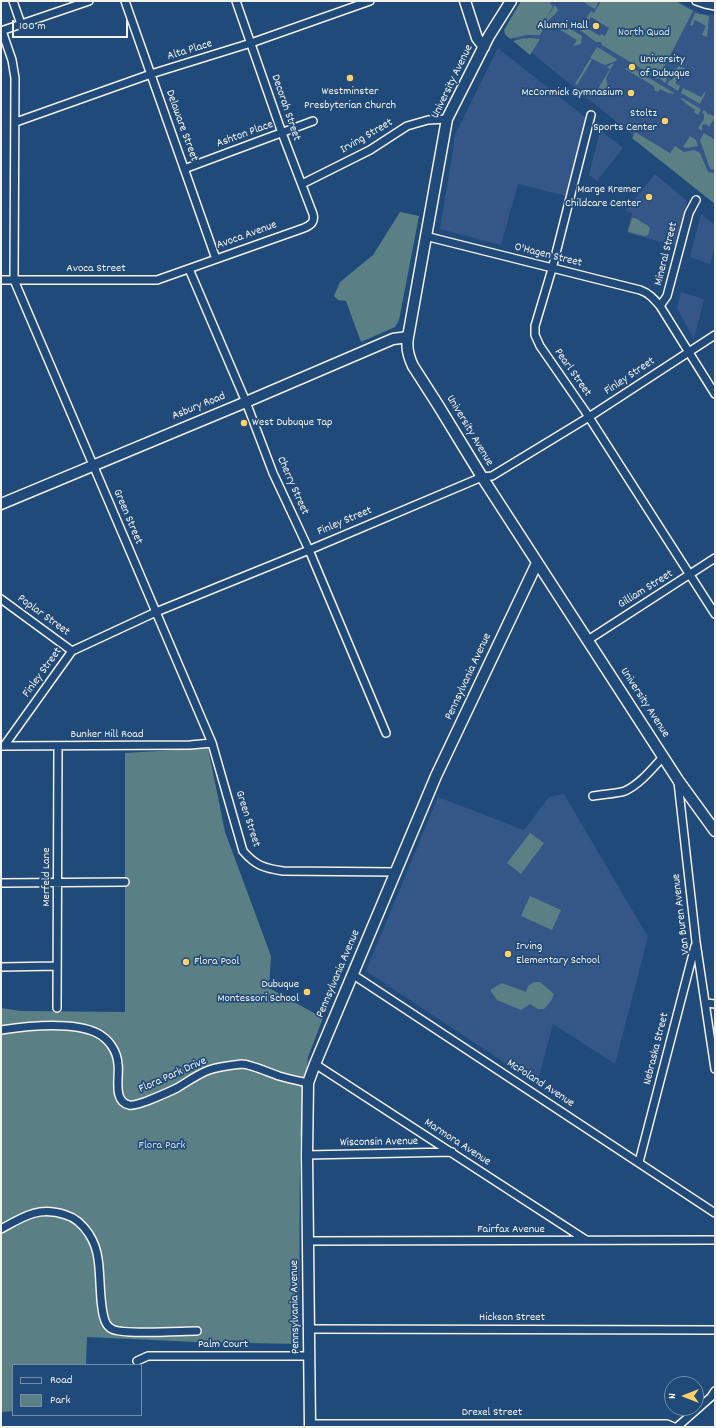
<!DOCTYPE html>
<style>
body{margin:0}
#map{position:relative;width:716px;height:1428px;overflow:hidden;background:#1f4a7a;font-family:Dekko,sans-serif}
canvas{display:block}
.frame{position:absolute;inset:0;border:2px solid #f4f1e8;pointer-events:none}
.legend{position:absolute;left:12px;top:1364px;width:130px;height:52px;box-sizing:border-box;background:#1f4a7a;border:1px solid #748da6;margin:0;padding:5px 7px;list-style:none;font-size:12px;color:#f4f1e8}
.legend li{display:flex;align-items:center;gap:8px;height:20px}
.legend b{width:20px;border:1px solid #748da6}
.north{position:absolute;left:664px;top:1376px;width:40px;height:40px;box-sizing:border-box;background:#1f4a7a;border:1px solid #748da6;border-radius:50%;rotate:270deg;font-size:11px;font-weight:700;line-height:16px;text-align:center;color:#f4f1e8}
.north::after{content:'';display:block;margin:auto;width:14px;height:18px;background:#ffd166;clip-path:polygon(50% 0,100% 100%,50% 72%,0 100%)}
.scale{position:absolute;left:12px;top:20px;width:116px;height:18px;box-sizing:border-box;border:2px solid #f4f1e8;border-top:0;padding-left:5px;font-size:12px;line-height:14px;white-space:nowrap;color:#f4f1e8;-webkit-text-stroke:3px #1f4a7a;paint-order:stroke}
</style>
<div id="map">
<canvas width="716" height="1428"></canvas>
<div class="frame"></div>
<ul class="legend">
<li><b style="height:5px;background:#1f4a7a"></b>Road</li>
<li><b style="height:11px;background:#5a8086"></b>Park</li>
</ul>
<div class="north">N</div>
<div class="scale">100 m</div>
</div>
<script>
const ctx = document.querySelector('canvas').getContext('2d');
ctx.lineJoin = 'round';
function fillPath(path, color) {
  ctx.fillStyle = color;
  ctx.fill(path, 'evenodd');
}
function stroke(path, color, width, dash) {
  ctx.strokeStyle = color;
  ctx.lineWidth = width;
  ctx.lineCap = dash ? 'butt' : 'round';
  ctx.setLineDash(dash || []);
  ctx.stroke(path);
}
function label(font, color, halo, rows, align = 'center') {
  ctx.font = font + ' Dekko,sans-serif';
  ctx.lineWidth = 3.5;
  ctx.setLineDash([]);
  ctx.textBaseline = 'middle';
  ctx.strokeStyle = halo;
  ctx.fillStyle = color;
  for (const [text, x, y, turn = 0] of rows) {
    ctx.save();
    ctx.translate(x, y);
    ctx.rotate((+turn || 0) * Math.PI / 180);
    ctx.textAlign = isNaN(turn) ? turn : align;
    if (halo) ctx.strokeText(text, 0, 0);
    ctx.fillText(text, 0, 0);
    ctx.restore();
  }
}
fillPath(new Path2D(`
 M524 1H677L702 14 715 15V202L506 32Z
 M498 48 586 118 566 196 518 184 501 245 440 229 454 144V137Z
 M600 130 623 148 597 181 589 175Z
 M655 174 687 201 676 246 627 233 632 213 625 211Z
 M701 214 715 225V246L710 264 690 257Z
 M681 292 704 299 694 339 677 308Z
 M564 794 648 937 615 1064 553 1024 537 1084 366 971 438 797 524 830 549 797Z`), '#345787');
fillPath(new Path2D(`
 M521 1 550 2V4L553 6 546 19 555 5 558 10C555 16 550 17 547 23L544 21 546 23 540 35H526L510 39 505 34 504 30Z
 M582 1H599L595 9Z
 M601 1H675L693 11 658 79 649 74 651 72 650 70H648L647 72 602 45 601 42H596L580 30 585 22 587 23 585 27 600 36 601 34 605 36 609 28 591 17 589 20 586 19 591 11 594 13Z
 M695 13 709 16 707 37 702 35 706 26 695 20 692 26 690 25Z
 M557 21 582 36 581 44 573 46 577 40 552 25 553 23Z
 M526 38V39L529 38 540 39 530 55 513 41Z
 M597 47 617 59 616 61 605 65 590 58Z
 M590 59 592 60 577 85 575 84Z
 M614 63 606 78 608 87 599 96 595 94 610 69 607 67Z
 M629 66 674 93V94L668 93 660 89 658 92 654 90 655 88 652 85 625 69Z
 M679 66 685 68 683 70H682L675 83 680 86 678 91 667 84 669 81 673 79V73L671 72 666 75 667 80 665 83 660 79 665 71 676 69Z
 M683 88 701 97 705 92H706L700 104 681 93Z
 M682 98 701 109 698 115 694 112 695 110 688 105 681 99Z
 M704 110 709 115 710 114 715 117 709 127 706 124 702 125V131L698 128 704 119V114L702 113Z
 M635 132 670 153 675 146 684 152 694 150 700 153 708 172 715 173V204L632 138Z
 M704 133 715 140V170L711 169 709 166 700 140Z
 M690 136 696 140 698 146 687 148 683 147Z
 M400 212 419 216 399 320 395 327 361 342 346 301 338 300 334 296 340 282 373 255Z
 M632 218H635L648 226 650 228 648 235 644 236 629 232 628 231Z
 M208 748 225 832 271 956 269 988 323 1018 308 1057 300 1146 299 1344 196 1342 87 1337 86 1365H13V1411L1 1412V1008L21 1011 125 1012V753Z
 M530 833 544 843 521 874 507 863Z
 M530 896 561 910 552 930 521 916Z
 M534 982H540L554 994 551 1001 544 1009H538L530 1004 521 1010 497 1000 490 990 502 983 526 992 528 986Z`), '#5a8086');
const minor = new Path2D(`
 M13 1 21 24
 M125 1 216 259
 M696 1 705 4 715 6
 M1 31 89 1
 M2 31 12 60 15 78 14 280 212 743 243 851C256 866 264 868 283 871L397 872
 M591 115 552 269 535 326V335L540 346 585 411 715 614
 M16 122 151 74 251 43 370 1
 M184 169 313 121
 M302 184 370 150 407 126 428 120 447 119
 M696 200 689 213 667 296 660 306 715 394
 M425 236 640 290C649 293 654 299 660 306
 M189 269 246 402 273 473 309 550 386 733
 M1 280H157L304 228C311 225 315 222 313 214L282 133 236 1
 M1 599 72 651
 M588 640 715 558
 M1 746 190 745 212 743
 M4 746 72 651 156 612 309 550 482 477 492 476 589 417 715 335
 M678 782 696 942 715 1069
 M593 796C603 794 616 794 625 791 640 784 652 769 663 757
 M1 883 125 882
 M1 967 57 966
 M352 974 715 1213
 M706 1003 715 1004
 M57 1008 58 746
 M1 1030C28 1026 72 1021 97 1033 109 1039 117 1051 118 1064 120 1076 112 1101 129 1105 134 1106 141 1103 147 1101 157 1097 167 1093 177 1088 187 1082 198 1074 209 1070 217 1067 233 1065 242 1064 250 1064 270 1073 279 1076 289 1079 299 1081 308 1083
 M315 1064 586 1240
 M307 1155 452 1152
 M639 1162 695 946
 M1 1229C24 1216 39 1206 66 1215 76 1218 83 1225 89 1234 94 1242 97 1250 98 1259 101 1275 99 1310 106 1323 107 1325 110 1328 112 1329 122 1335 182 1331 197 1331
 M308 1241 715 1240
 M309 1329 715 1330
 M137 1361 148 1356H310
 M310 1424H667L674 1427
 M677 1427 711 1397 715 1391`);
const secondary = new Path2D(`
 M465 1 477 38 484 47
 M511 1 489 36 447 119 408 337C406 348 408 356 413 366L438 405 482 477 678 780 715 831
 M1 504 246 402 393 339 408 337
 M310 1427 307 1155 308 1083 315 1064 436 776 537 563`);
stroke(minor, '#f4f1e8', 10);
stroke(secondary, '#f4f1e8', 13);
stroke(minor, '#1f4a7a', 7);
stroke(secondary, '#1f4a7a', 10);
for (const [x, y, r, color] of [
 [596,26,4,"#ffd166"],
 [632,67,4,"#ffd166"],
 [350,78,4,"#ffd166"],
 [631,93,4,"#ffd166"],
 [665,121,4,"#ffd166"],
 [649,197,4,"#ffd166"],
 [244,423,4,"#ffd166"],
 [508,954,4,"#ffd166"],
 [186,962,4,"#ffd166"],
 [307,992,4,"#ffd166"]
]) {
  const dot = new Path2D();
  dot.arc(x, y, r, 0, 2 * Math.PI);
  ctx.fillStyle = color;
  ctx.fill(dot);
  stroke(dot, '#1f4a7a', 1.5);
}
label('12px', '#f4f1e8', '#1f4a7a', [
 ["Alumni Hall",588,26],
 ["University",640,60,"left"],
 ["of Dubuque",640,74,"left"],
 ["Westminster",350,92,"center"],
 ["Presbyterian Church",350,106,"center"],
 ["McCormick Gymnasium",623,93],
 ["Stoltz",657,114],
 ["Sports Center",657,128],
 ["Marge Kremer",641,190],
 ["Childcare Center",641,204],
 ["West Dubuque Tap",252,423,"left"],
 ["Irving",516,947,"left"],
 ["Elementary School",516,961,"left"],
 ["Flora Pool",194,962,"left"],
 ["Dubuque",299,985],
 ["Montessori School",299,999]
], 'right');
label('12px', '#dde0d9', '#1f4a7a', [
 ["North Quad",644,33],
 ["Flora Park",162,1146]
]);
label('12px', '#f4f1e8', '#1f4a7a', [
 ["Alta Place",190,51,-17],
 ["University Avenue",453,82,-64],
 ["Decorah Street",285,108,71],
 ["Delaware Street",181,126,70],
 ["Ashton Place",245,135,-20],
 ["Irving Street",367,137,-30],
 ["Avoca Avenue",247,236,-20],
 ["Mineral Street",667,254,-76],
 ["O'Hagen Street",548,256,14],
 ["Avoca Street",96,269],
 ["Pearl Street",572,373,55],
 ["Finley Street",630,377,-34],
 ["Asbury Road",199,407,-22],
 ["University Avenue",469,431,59],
 ["Cherry Street",292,486,66],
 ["Green Street",127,517,67],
 ["Finley Street",345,522,-23],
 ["Gilliam Street",646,590,-32],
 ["Poplar Street",43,616,36],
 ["Finley Street",43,673,-54],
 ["Pennsylvania Avenue",469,677,-65],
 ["University Avenue",644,703,57],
 ["Bunker Hill Road",107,735],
 ["Green Street",247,819,72],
 ["Merfeld Lane",47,877,-90],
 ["Van Buren Avenue",682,914,-97],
 ["Pennsylvania Avenue",339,974,-67],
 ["Nebraska Street",657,1049,-76],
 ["Flora Park Drive",173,1076,-24],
 ["McPoland Avenue",540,1084,33],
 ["Wisconsin Avenue",379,1143,-1],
 ["Marmora Avenue",457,1143,33],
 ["Fairfax Avenue",511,1230],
 ["Pennsylvania Avenue",296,1307,-91],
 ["Hickson Street",512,1318],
 ["Palm Court",223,1345],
 ["Drexel Street",492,1413]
]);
</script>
